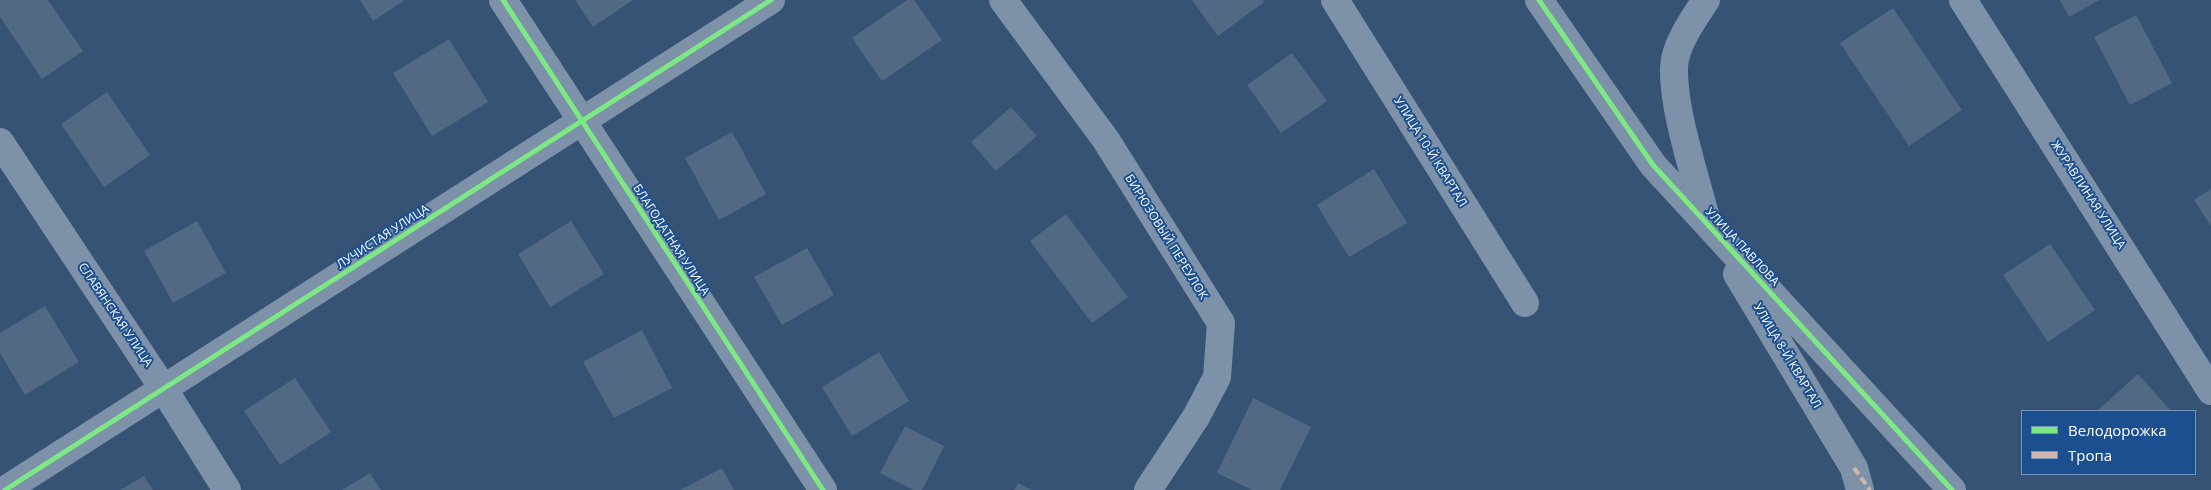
<!DOCTYPE html>
<meta charset="utf-8">
<style>
body{margin:0}
#map{position:relative;width:2211px;height:490px;overflow:hidden;background:#365274;font-family:"Open Sans",sans-serif}
canvas{display:block}
.legend{position:absolute;left:2021px;top:410px;width:175px;height:65px;box-sizing:border-box;background:#1b4f8f;border:1px solid #7695bc;margin:0;padding:6px 9px;list-style:none;font-size:15px;color:#fff}
.legend li{display:flex;align-items:center;gap:10px;height:25px}
.legend b{width:25px;border:1px solid #7695bc}
</style>
<div id="map">
<canvas width="2211" height="490"></canvas>
<ul class="legend">
<li><b style="height:6px;background:#7ce984"></b>Велодорожка</li>
<li><b style="height:6px;background:#d1b7ad"></b>Тропа</li>
</ul>
</div>
<script>
const ctx = document.querySelector('canvas').getContext('2d');
ctx.lineJoin = 'round';
function fillPath(path, color) {
  ctx.fillStyle = color;
  ctx.fill(path, 'evenodd');
}
function stroke(path, color, width, dash) {
  ctx.strokeStyle = color;
  ctx.lineWidth = width;
  ctx.lineCap = dash ? 'butt' : 'round';
  ctx.setLineDash(dash || []);
  ctx.stroke(path);
}
function label(font, color, halo, rows, align = 'center') {
  ctx.font = font + ' "Open Sans",sans-serif';
  ctx.lineWidth = 4;
  ctx.setLineDash([]);
  ctx.textBaseline = 'middle';
  ctx.strokeStyle = halo;
  ctx.fillStyle = color;
  for (const [text, x, y, turn = 0] of rows) {
    ctx.save();
    ctx.translate(x, y);
    ctx.rotate((+turn || 0) * Math.PI / 180);
    ctx.textAlign = isNaN(turn) ? turn : align;
    if (halo) ctx.strokeText(text, 0, 0);
    ctx.fillText(text, 0, 0);
    ctx.restore();
  }
}
fillPath(new Path2D(`
 M0 0H48L83 51 42 79 0 17Z
 M360 0H405L373 21Z
 M575 0H633L593 27Z
 M907 0H914L942 40 882 81 852 38Z
 M1192 0H1263L1264 2 1218 36Z
 M2060 0H2099L2069 17Z
 M1893 8 1962 110 1909 146 1840 43Z
 M2136 15 2172 83 2130 105 2094 37Z
 M449 39 488 102 432 136 393 73Z
 M1292 53 1327 101 1281 133 1247 85Z
 M107 92 150 155 104 187 61 124Z
 M1011 107 1037 136 996 171 971 142Z
 M732 132 766 194 719 220 685 158Z
 M1374 169 1407 223 1349 257 1317 205Z
 M2211 189V226L2194 200Z
 M1066 214 1128 297 1092 323 1030 241Z
 M197 221 226 273 173 303 144 251Z
 M571 221 604 274 550 307 518 254Z
 M2050 244 2095 310 2048 342 2003 275Z
 M807 248 834 295 782 325 754 277Z
 M45 306 79 362 25 395 0 353V333Z
 M642 330 672 388 614 418 583 362Z
 M879 352 909 401 852 436 822 387Z
 M2138 374 2171 411H2097Z
 M295 378 331 432 280 465 244 411Z
 M1253 398 1311 427 1280 490H1252L1217 473Z
 M905 426 944 446 922 490H913L880 473Z
 M722 468 734 490H680Z
 M370 473 381 490H342Z
 M144 476 153 490H120Z
 M1018 483 1032 490H1014Z`), '#526984');
stroke(new Path2D(`
 M503 0 823 490
 M1003 0 1106 140 1221 323 1217 377 1196 417 1148 490
 M1335 0 1525 303
 M1539 0 1653 165 1952 490
 M1706 0C1694 18 1674 46 1674 68 1673 112 1696 178 1707 222
 M1963 0 2211 391
 M0 142 163 388 227 490
 M1737 274 1854 468 1860 490
 M5 490 771 0`), '#7d92a8', 28);
stroke(new Path2D(`
 M1854 468 1870 490`), '#d1b7ad', 4, [8, 4]);
stroke(new Path2D(`
 M503 0 823 490
 M1539 0 1653 165 1952 490
 M5 490 771 0`), '#7ce984', 5);
label('12px', '#fff', '#1b4f8f', [
 ["УЛИЦА 10-Й КВАРТАЛ",1430,152,58],
 ["ЖУРАВЛИНАЯ УЛИЦА",2088,195,57],
 ["ЛУЧИСТАЯ УЛИЦА",383,237,-33],
 ["БИРЮЗОВЫЙ ПЕРЕУЛОК",1166,237,58],
 ["БЛАГОДАТНАЯ УЛИЦА",671,240,57],
 ["УЛИЦА ПАВЛОВА",1742,247,47],
 ["СЛАВЯНСКАЯ УЛИЦА",115,315,56],
 ["УЛИЦА 8-Й КВАРТАЛ",1787,356,59]
]);
</script>
